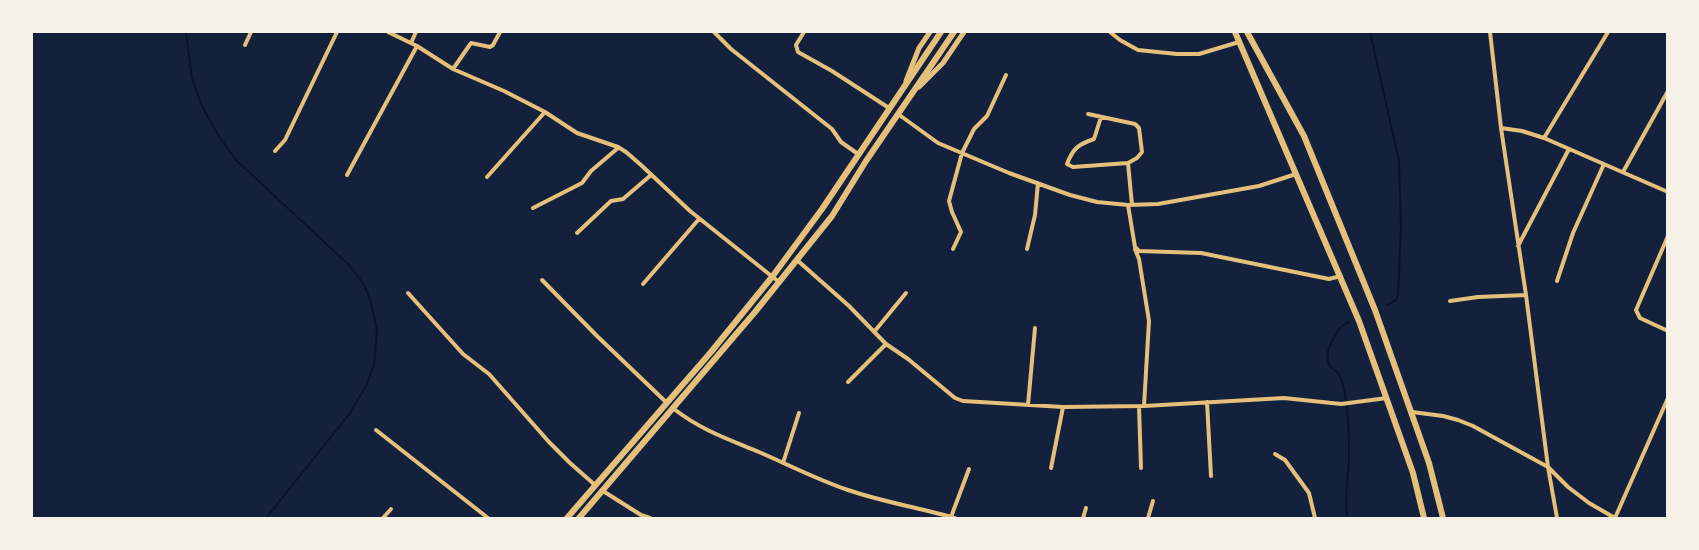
<!DOCTYPE html>
<style>
body{margin:0}
#map{position:relative;width:1699px;height:550px;overflow:hidden;background:#14213d;font-family:"DejaVu Sans",sans-serif}
canvas{display:block}
.frame{position:absolute;inset:0;border:33px solid #f6f1e7;pointer-events:none}
</style>
<div id="map">
<canvas width="1699" height="550"></canvas>
<div class="frame"></div>
</div>
<script>
const ctx = document.querySelector('canvas').getContext('2d');
ctx.lineJoin = 'round';
function stroke(path, color, width, dash) {
  ctx.strokeStyle = color;
  ctx.lineWidth = width;
  ctx.lineCap = dash ? 'butt' : 'round';
  ctx.setLineDash(dash || []);
  ctx.stroke(path);
}
stroke(new Path2D(`
 M186 32 192 78 201 104 218 135 236 160 350 266 365 286 371 303 377 330 374 365 367 384 350 413 266 518
 M1370 32 1399 161 1401 227 1398 295 1396 300 1388 305
 M1347 518C1344 497 1349 475 1349 454 1349 433 1348 410 1344 389 1343 383 1341 376 1337 372 1334 369 1329 367 1328 362 1325 349 1337 328 1348 322`), '#0b132b', 2);
stroke(new Path2D(`
 M388 32 417 46 453 69 504 91 545 112 577 133 618 147 626 152 641 165 690 211 779 282
 M714 32 731 49 832 129 841 142 858 154
 M804 32 796 45 798 52 832 71 889 108
 M1110 32 1120 40 1138 50 1177 54H1199L1239 42
 M1490 32 1501 128 1526 295 1548 467 1557 518
 M411 43 416 32
 M245 45 251 32
 M453 69 471 43 490 47 493 45 500 32
 M898 114 938 143 1009 173 1070 195 1097 202 1128 205 1158 204 1259 186 1296 174
 M1088 114 1135 124 1139 128 1142 152 1137 158 1128 163 1132 205
 M1101 117 1094 139C1079 144 1073 148 1067 164L1073 167 1128 163
 M1501 128 1522 131 1544 138 1668 192
 M1544 138 1608 32
 M275 151 285 140 337 32
 M1623 172 1668 91
 M347 175 417 46
 M487 177 545 112
 M1128 205 1135 247 1139 251 1201 253 1329 279 1341 276
 M533 208 582 183 591 171 618 148
 M577 233 611 201 623 199 651 175
 M1668 236 1636 310 1640 318 1668 331
 M1518 246 1569 149
 M953 249 961 232 952 212 949 201 962 153 974 129 987 116 1006 75
 M1027 249 1035 215 1038 183
 M1135 249 1139 259 1149 321 1144 406
 M797 260 849 306 886 344 908 359 955 398 963 401 1063 407 1144 406 1284 398 1341 404 1387 398
 M542 280 597 336 667 403
 M1557 281 1573 233 1604 164
 M643 284 699 219
 M408 293 463 354 489 374 549 442 570 463 595 485
 M1450 301 1478 297 1526 295
 M874 332 906 293
 M848 382 886 344
 M1207 402 1211 476
 M1028 405 1035 328
 M1139 406 1141 468
 M674 409C701 430 728 439 759 452 789 465 818 480 848 490 883 502 920 508 955 518
 M1412 412 1443 416 1458 420 1473 426 1548 467 1568 487 1589 503 1615 518 1668 398
 M376 430 488 518
 M1275 454 1285 460 1309 493 1315 518
 M783 463 799 413
 M1051 468 1063 407
 M603 491 641 515 650 518
 M951 517 969 469
 M383 518 391 509
 M1083 518 1086 508
 M1148 518 1153 501`), '#e5c07b', 4);
stroke(new Path2D(`
 M906 81 919 48 930 32
 M919 87 943 63 964 32`), '#e5c07b', 5);
stroke(new Path2D(`
 M567 518 711 352 772 277 822 209 941 32
 M579 518 755 312 832 216 866 161 954 32`), '#e5c07b', 6);
stroke(new Path2D(`
 M1235 32 1359 321 1413 473 1424 518
 M1247 32 1304 136 1375 310 1429 463 1443 518`), '#e5c07b', 6);
</script>
